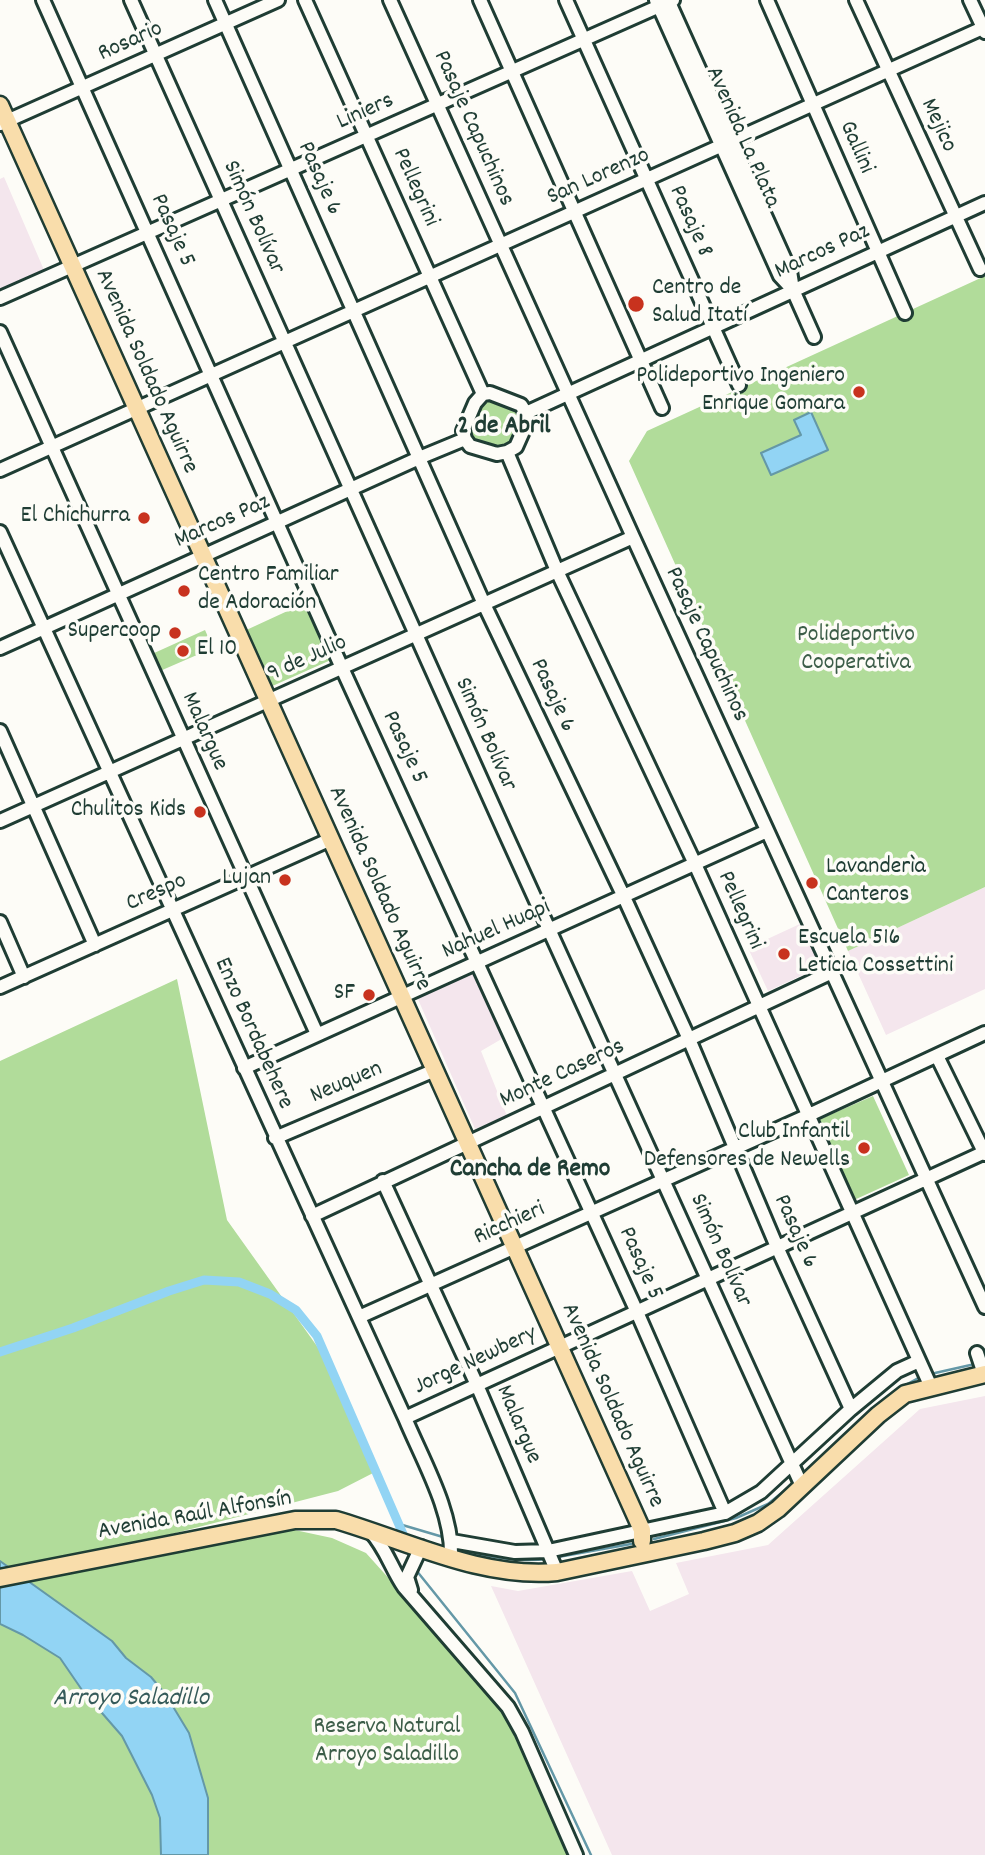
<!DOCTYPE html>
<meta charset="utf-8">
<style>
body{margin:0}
canvas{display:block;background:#fdfcf7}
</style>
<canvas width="985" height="1855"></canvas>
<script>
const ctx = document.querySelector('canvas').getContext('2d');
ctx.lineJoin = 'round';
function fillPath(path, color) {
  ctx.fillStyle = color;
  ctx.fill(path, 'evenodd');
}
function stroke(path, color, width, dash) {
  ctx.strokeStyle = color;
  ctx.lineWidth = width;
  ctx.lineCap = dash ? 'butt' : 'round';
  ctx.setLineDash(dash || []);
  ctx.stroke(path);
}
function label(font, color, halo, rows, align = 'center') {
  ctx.font = font + ' Dekko,sans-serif';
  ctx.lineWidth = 7;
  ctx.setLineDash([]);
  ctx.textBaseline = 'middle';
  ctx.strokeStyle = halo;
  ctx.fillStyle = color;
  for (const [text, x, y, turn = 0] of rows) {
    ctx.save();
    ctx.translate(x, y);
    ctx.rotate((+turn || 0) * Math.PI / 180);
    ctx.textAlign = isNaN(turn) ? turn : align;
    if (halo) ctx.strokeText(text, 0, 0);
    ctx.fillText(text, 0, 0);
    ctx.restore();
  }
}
fillPath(new Path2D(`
 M4 177 44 270 0 289V179Z
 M985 887V989L886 1035 848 951Z
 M802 923 822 966 768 991 748 948Z
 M477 971 505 1037 481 1051 507 1116 475 1129 417 997Z
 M985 1396V1855H612L491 1586 518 1591 632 1571 650 1611 689 1594 676 1563 768 1545 920 1409Z`), '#f4e6ed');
fillPath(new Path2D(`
 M985 276V887L848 951 629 461 647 431Z
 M493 399 517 408 522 420 514 441 500 449 474 441 469 430 481 403Z
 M307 602 333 659 268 688 242 632Z
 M205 630 213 648 160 671 152 654Z
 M177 979 227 1220 324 1356 377 1471 338 1491 129 1545 140 1561 290 1529 332 1538 366 1553 482 1682 501 1708 518 1736 570 1855H208V1798L189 1733 151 1677 126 1658 112 1641 0 1561V1061Z
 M873 1096 909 1175 854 1200 818 1120Z
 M0 1624 23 1635 60 1658 82 1690 122 1736 152 1795 160 1818 161 1855H0Z`), '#b1dc9a');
const water = new Path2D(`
 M811 412 828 450 771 475 761 453 801 435 794 420Z
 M0 1561 112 1641 126 1658 151 1677 166 1695 189 1733 208 1798V1855H161L160 1818 152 1795 122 1736 82 1690 60 1658 23 1635 0 1624Z`);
fillPath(water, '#92d4f4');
stroke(water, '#6498a7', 2);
stroke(new Path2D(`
 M935 1373 975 1364
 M900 1388 922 1376
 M399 1524 443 1537
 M654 1539 736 1518 768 1504 794 1483
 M467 1551C495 1558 519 1562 548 1559
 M558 1557 631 1544
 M416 1570 515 1693 591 1855`), '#6498a7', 2.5);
stroke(new Path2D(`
 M0 1352 73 1328 169 1291 204 1280 239 1282 270 1294 296 1310 317 1336 403 1534`), '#92d4f4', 9);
const minor = new Path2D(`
 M43 0 342 668 637 1312 725 1513
 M131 0C354 496 575 992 802 1486
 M215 0 484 604 624 897 689 1039 777 1247 851 1409
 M305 0 483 394
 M390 0 633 537 985 1307
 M480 0 662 408
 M566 0 739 385
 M656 0 780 276 793 290
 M668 0 790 271 793 290 814 337
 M767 0 905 313
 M856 0 980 269
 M970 0 985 32
 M0 124 278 0
 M0 298 673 0
 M0 332 317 1034
 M490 393 521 405 526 413 528 420 516 447 507 452 497 454 470 446 465 439 463 431 475 403 483 394Z
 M526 413 985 203
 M507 452 557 571 695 864 931 1387
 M0 470 985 27
 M0 532 405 1418C423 1461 453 1512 451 1558
 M0 648 419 458 465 439
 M0 731 95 945
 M0 821 633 537
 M0 922 24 977
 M0 987 331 839
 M937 1056 985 1154
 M244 1068 767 831
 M275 1138 435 1070
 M383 1181 477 1385 557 1572
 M312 1216 832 972
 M359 1317 809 1115 985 1033
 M977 1353 984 1374
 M405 1418 985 1152
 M370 1531C386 1548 391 1568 404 1587L508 1707 522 1732 576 1855
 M452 1541 515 1552 548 1551 725 1513 761 1492 851 1409 897 1371 919 1361
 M411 1590 407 1577 421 1547`);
const major = new Path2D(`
 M0 105 642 1530V1541
 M0 1578 295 1520H336C408 1541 481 1579 557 1572L704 1541 735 1533 758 1523 778 1509 878 1415 905 1394 985 1374`);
stroke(minor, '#1f3d34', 18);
stroke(major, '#1f3d34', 21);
stroke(minor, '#fdfcf7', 12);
stroke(major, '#f9ddab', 16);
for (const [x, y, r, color] of [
 [636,304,9,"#c8321e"],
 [859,392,7,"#c8321e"],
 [144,518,7,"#c8321e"],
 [184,591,7,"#c8321e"],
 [175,633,7,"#c8321e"],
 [183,651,7,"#c8321e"],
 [200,812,7,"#c8321e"],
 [285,880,7,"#c8321e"],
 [812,883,7,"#c8321e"],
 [784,954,7,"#c8321e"],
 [369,995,7,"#c8321e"],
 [864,1148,7,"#c8321e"]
]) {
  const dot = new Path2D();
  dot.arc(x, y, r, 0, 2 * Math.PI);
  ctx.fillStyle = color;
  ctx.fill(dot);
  stroke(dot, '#fdfcf7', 2.5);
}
label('24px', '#1f3d34', '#fdfcf7', [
 ["Rosario",131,43,-24],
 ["Liniers",366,113,-24],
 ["Mejico",937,126,65],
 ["Pasaje Capuchinos",472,129,66],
 ["Avenida La Plata",741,138,66],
 ["Gallini",855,148,66],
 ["San Lorenzo",599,178,-24],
 ["Pasaje 6",318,179,66],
 ["Pellegrini",414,188,66],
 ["Simón Bolívar",252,218,66],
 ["Pasaje 8",689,222,66],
 ["Pasaje 5",171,231,66],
 ["Marcos Paz",823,253,-25],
 ["Avenida Soldado Aguirre",145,372,66],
 ["Marcos Paz",223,523,-24],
 ["Pasaje Capuchinos",705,645,65],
 ["9 de Julio",308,660,-24],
 ["Pasaje 6",551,696,65],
 ["Malargue",203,732,66],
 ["Simón Bolívar",484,735,66],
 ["Pasaje 5",403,748,65],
 ["Avenida Soldado Aguirre",378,889,66],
 ["Crespo",157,894,-24],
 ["Pellegrini",739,911,66],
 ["Nahuel Huapi",497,931,-24],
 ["Enzo Bordabehere",252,1034,66],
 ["Monte Caseros",563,1075,-25],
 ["Neuquen",347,1084,-23],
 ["Ricchieri",510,1225,-24],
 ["Pasaje 6",794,1232,66],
 ["Simón Bolívar",719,1251,66],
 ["Pasaje 5",639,1264,66],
 ["Jorge Newbery",476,1362,-25],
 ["Avenida Soldado Aguirre",611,1406,66],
 ["Malargue",517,1425,67],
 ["Avenida Raúl Alfonsín",195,1517,-10]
]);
label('24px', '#1f3d34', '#fdfcf7', [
 ["Centro de",652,290,"left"],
 ["Salud Itatí",652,318,"left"],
 ["Polideportivo Ingeniero",845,378],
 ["Enrique Gomara",845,406],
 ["El Chichurra",130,518],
 ["Centro Familiar",198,577,"left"],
 ["de Adoración",198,605,"left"],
 ["Supercoop",161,633],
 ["El 10",197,651,"left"],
 ["Chulitos Kids",186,812],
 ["Lavanderìa",826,869,"left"],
 ["Canteros",826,897,"left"],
 ["Lujan",271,880],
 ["Escuela 516",798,940,"left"],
 ["Leticia Cossettini",798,968,"left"],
 ["SF",355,995],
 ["Club Infantil",850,1134],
 ["Defensores de Newells",850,1162]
], 'right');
label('24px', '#3c5d48', '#fdfcf7', [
 ["Polideportivo",856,637],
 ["Cooperativa",856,665],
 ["Reserva Natural",387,1729],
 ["Arroyo Saladillo",387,1757]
]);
label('bold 26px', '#1f3d34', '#fdfcf7', [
 ["2 de Abril",504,428],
 ["Cancha de Remo",530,1171]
]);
label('italic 26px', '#365b5a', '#fdfcf7', [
 ["Arroyo Saladillo",131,1700]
]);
</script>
